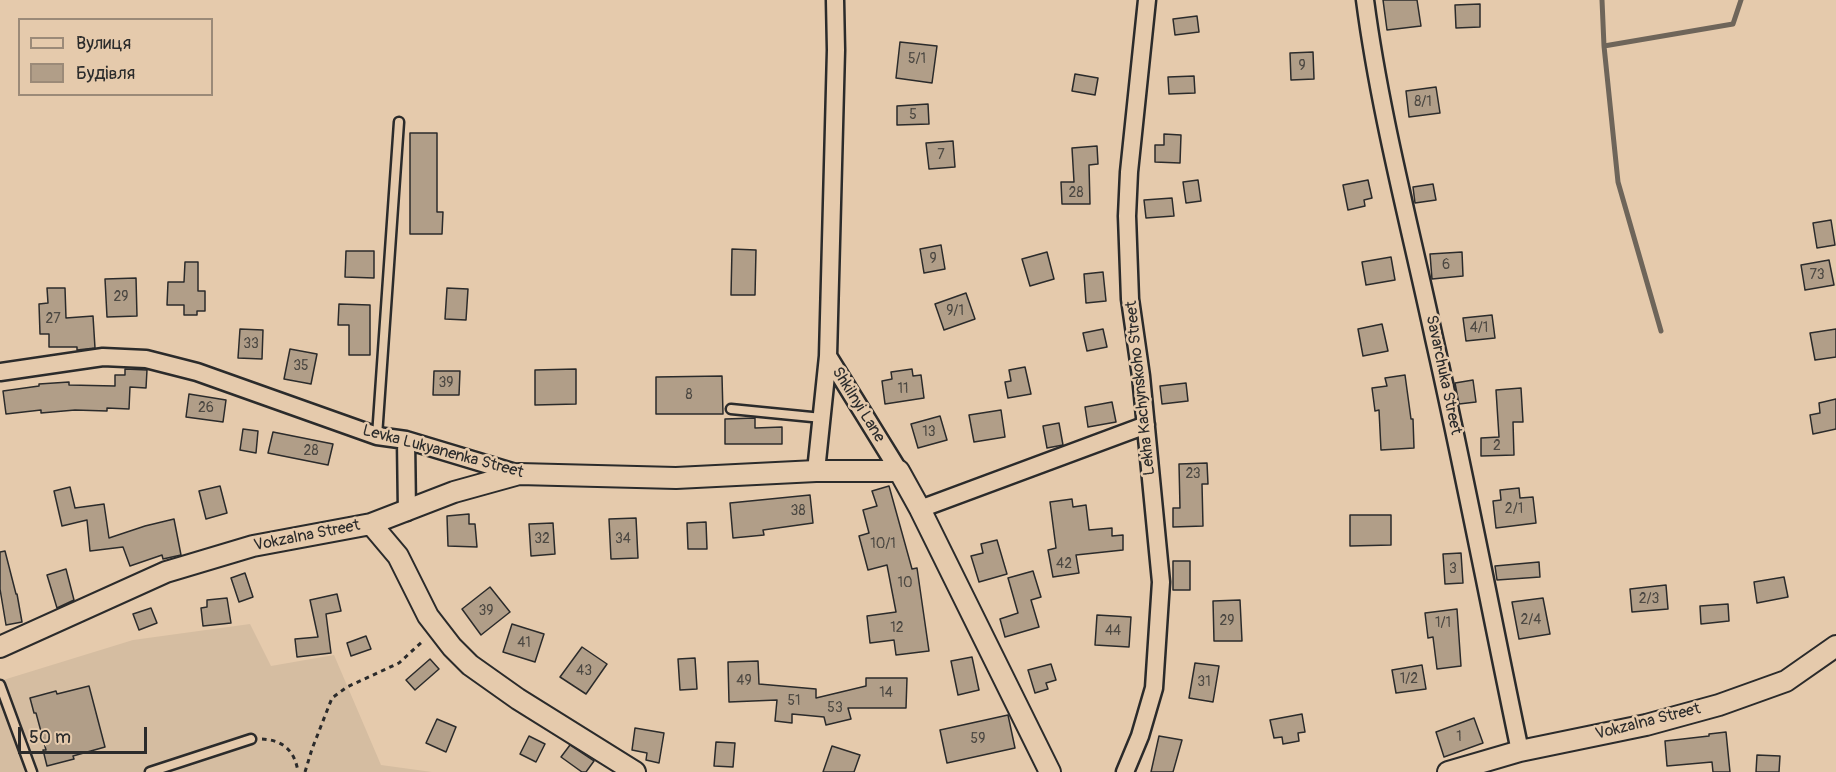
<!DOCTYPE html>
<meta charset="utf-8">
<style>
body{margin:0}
#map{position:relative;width:1836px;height:772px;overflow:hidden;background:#e5caac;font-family:Pangolin,sans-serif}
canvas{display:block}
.legend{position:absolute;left:18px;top:18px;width:195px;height:78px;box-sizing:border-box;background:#e5caac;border:2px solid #9b8a78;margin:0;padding:8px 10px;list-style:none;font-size:18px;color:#2b2b2b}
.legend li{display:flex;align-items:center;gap:12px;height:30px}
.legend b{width:30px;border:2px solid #9b8a78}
.scale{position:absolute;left:18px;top:727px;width:129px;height:27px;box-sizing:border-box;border:3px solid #2b2b2b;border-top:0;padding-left:8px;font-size:18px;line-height:21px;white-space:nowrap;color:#2b2b2b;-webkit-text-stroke:4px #e5caac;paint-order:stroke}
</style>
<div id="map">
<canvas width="1836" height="772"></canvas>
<ul class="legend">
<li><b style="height:8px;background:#e5caac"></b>Вулиця</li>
<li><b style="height:16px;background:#b19e88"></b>Будівля</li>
</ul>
<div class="scale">50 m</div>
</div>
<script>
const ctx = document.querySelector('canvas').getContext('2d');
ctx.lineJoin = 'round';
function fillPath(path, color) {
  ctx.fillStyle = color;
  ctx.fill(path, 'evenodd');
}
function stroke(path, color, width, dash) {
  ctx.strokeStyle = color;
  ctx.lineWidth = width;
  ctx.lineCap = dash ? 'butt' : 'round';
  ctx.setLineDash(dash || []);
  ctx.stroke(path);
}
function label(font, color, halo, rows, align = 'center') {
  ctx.font = font + ' Pangolin,sans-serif';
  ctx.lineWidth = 5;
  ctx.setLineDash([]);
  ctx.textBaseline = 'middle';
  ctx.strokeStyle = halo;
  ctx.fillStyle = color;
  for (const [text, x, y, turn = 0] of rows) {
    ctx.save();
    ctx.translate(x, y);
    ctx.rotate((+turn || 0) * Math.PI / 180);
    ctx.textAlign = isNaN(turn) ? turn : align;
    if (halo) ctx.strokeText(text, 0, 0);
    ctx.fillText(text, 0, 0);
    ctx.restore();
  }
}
fillPath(new Path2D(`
 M250 624 271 666 334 655 381 765 432 772H0V681L133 640Z`), '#d5bda1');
stroke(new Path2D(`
 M1602 0 1604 46 1618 182 1661 331
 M1604 46 1733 24 1741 0`), '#6e655a', 5);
const building = new Path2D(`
 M1383 0H1417L1421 26 1387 30Z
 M1480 4V27L1456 28 1455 5Z
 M1197 16 1199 32 1175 35 1173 19Z
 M900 42 937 46 932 83 896 78Z
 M1313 52 1314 79 1291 80 1290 53Z
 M1075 74 1098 78 1095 95 1072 91Z
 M1194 76 1195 93 1169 94 1168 77Z
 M1436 87 1440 113 1409 117 1406 91Z
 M928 104 929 124 897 125V106Z
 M410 133H437V212H443L442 234H410Z
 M1164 134 1181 135 1180 163 1155 162V145H1164Z
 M953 141 955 167 929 169 926 143Z
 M1097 146 1098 164 1089 165 1090 204H1062L1061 182H1074L1072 148Z
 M1198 180 1201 201 1186 203 1183 182Z
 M1368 180 1372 198 1364 200 1365 206 1348 210 1343 185Z
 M1433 184 1436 200 1415 203 1413 187Z
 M1172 198 1174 216 1146 218 1144 200Z
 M1831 220 1835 245 1817 248 1813 223Z
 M941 245 945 269 924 273 920 249Z
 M732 249 756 250 755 295H731Z
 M346 251H374V278L345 277Z
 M1047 252 1054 279 1030 286 1022 259Z
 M1462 252 1463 276 1432 279 1430 254Z
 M1391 257 1395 280 1366 285 1362 262Z
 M1829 260 1834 285 1805 290 1801 265Z
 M185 262H198V291H205V311H197V315H184V305H167L168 282H184Z
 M1103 272 1106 301 1086 303 1084 274Z
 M136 278 137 316 107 317 105 279Z
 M47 288H65L66 318 93 316 95 348 77 350V347H49V334H40L39 304 48 303Z
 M447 288 468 289 466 320 445 319Z
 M966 293 975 319 944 330 935 304Z
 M339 304 370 305V355H349V325H338Z
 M1492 315 1495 338 1466 341 1463 318Z
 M1382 324 1388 351 1363 356 1358 329Z
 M240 329 263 330 262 359 238 358Z
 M1103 329 1107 347 1087 351 1083 333Z
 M1836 329V357L1815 360 1810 333Z
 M290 349 317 354 311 384 284 379Z
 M1025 367 1031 394 1008 398 1005 382 1011 381 1009 370Z
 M125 369 147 370 146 388 130 387 129 409 107 408V411L75 410 41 413V410L6 414 3 391 39 386V384L69 382V385L115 386V375H125Z
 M576 369V404L535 405V370Z
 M912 369 913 376 921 375 924 398 885 404 882 381 892 379 891 372Z
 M434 371H460L459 395H433Z
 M1405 375 1411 419H1413L1414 448 1381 450 1379 410 1375 411 1372 388 1387 386 1385 378Z
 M722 376 723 414H656V377Z
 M1473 380 1476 402 1459 404 1455 383Z
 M1186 383 1188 401 1162 404 1160 386Z
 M1521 388 1523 422H1513L1514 455 1481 456V438L1499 437 1496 390Z
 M189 394 226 400 223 422 186 417Z
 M1836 399V429L1813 434 1810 415 1820 413 1819 403Z
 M1112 402 1116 422 1088 427 1085 407Z
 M1001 410 1005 437 974 442 969 415Z
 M940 416 947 440 918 448 911 424Z
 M755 418V428L782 427V444H725V419Z
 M1059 423 1063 445 1047 448 1043 426Z
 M243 429 258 431 256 453 240 450Z
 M273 432 333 444 328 465 268 453Z
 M1207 463 1208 484H1202L1203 526 1173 527V508H1180L1179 464Z
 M220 486 227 513 206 519 199 491Z
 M889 486 912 569 917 568 929 651 896 655 894 640 870 643 867 616 896 612 887 565 868 570 859 536 869 533 863 510 877 506 872 491Z
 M70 487 75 508 104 504 109 538 145 526 174 519 181 555 163 559 162 555 130 566 123 547 90 551 87 520 62 526 54 491Z
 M1519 488 1520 498 1533 497 1536 523 1496 528 1493 501 1501 500 1500 490Z
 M810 495 813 523 763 530 764 535 733 538 730 503Z
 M1072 499 1073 507 1086 505 1089 530 1112 528V536L1123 535V550L1076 555 1079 573 1053 577 1048 550 1056 548 1050 502Z
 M469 514V524H475L477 547 448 546 447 516Z
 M1350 515H1391V545L1350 546Z
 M636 518 638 558 611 559 609 519Z
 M706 522 707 549H688L687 523Z
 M553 523 555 554 531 556 529 524Z
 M997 540 1007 574 979 582 971 556 983 553 981 544Z
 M5 551 16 594H17L22 622 6 625 0 589V552Z
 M1461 553 1463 583 1445 584 1443 554Z
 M1173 561H1190V590H1173Z
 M1539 562 1540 577 1497 580 1495 566Z
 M66 569 74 600 57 608 47 575Z
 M1033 571 1041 597 1031 600 1039 627 1005 637 1000 619 1018 613 1008 578Z
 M245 573 253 597 239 602 231 578Z
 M1784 577 1788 597 1757 603 1754 582Z
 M1666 585 1668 609 1632 612 1630 589Z
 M490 587 510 612 481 635 462 609Z
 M337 594 341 611 326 614 331 653 297 657 295 639 318 637 310 600Z
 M227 598 231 623 203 626 201 608 207 607V600Z
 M1543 598 1550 634 1519 639 1512 602Z
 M1240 600 1242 641H1214L1213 601Z
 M1728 604 1729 621 1701 624 1700 606Z
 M151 608 157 623 139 630 133 614Z
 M1457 609 1461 666 1437 669 1433 637 1428 638 1425 613Z
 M1097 615 1131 617 1129 647 1095 645Z
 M512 624 544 634 535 662 503 652Z
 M366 636 371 649 351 656 347 643Z
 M582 647 607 664 586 694 560 677Z
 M972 657 979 690 958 695 951 661Z
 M695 658 697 689 680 690 678 659Z
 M430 659 439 669 415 690 406 680Z
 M758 661 759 684 816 689V698L866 686V678H907L906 708H848L851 719 826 725 824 717 792 714V723L775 721 777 700 729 702 728 662Z
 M1195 663 1219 666 1213 702 1189 698Z
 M1051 664 1056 680 1046 683 1048 689 1035 693 1028 670Z
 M1422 665 1426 689 1396 693 1392 670Z
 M89 686 105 747 73 756 74 759 47 766 43 750H46L36 713H34L30 698 56 691 57 694Z
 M1302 714 1305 732 1298 733 1299 741 1283 744 1282 737 1274 738 1270 720Z
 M1008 715 1015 748 947 763 940 730Z
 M1474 718 1483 743 1444 757 1436 732Z
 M437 719 456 727 446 752 426 743Z
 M635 728 664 733 659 763 646 760 647 753 632 750Z
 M1726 732 1730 772H1713L1712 762 1667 766 1665 741 1709 736V734Z
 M529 736 545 744 536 762 520 754Z
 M1159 736 1182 740 1173 772H1151Z
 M716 742 735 743 733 767 714 766Z
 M570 745 594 761 586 772H582L561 757Z
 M832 746 860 755 854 772H823Z
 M1757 755 1780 756 1779 772H1756Z`);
fillPath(building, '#b19e88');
stroke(building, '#2b2b2b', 1.5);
const service = new Path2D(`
 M731 409 822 418
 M377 436 399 122
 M0 685 32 772
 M150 772 251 739`);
const minor = new Path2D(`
 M1365 0C1380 114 1410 226 1434 338 1465 475 1491 613 1520 751
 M828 356 899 471
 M0 372 103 357 146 359 197 372 377 436 406 440 519 474
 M406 440 407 512
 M816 471 828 356 836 50 835 0
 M920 509 1146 425
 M1125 772 1140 736 1154 688 1161 582 1141 376 1130 299 1127 216 1129 172 1147 0`);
const tertiary = new Path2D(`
 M371 524 398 556 428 616 452 647 470 665 518 699 635 772
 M0 647 166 572 253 546 371 524 454 492 519 474 676 478 816 471H899L920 509 1050 772
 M1448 772 1520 751 1646 725 1719 705 1786 681 1836 646`);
stroke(service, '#2b2b2b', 13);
stroke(minor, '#2b2b2b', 21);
stroke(tertiary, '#2b2b2b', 24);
stroke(new Path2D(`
 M262 739C283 740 295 751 298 772
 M305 772 312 749 332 698 347 687 399 663 424 640`), '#2b2b2b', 3, [4.5, 4.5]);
stroke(service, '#e5caac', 8);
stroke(minor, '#e5caac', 16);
stroke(tertiary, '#e5caac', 20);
label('14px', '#4c4842', null, [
 ["5/1",917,59],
 ["9",1302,66],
 ["8/1",1423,102],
 ["5",913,115],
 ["7",941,155],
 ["28",1076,193],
 ["9",933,259],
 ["6",1446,265],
 ["73",1817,275],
 ["29",121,297],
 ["9/1",955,311],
 ["27",53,319],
 ["4/1",1479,328],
 ["33",251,344],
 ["35",301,366],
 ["39",446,383],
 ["11",903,389],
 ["8",689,395],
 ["26",206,408],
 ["13",929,432],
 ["2",1497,446],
 ["28",311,451],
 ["23",1193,474],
 ["2/1",1514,509],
 ["38",798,511],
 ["32",542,539],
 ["34",623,539],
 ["10/1",883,544],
 ["42",1064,564],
 ["3",1453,569],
 ["10",905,583],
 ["2/3",1649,599],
 ["39",486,611],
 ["2/4",1531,620],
 ["29",1227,621],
 ["1/1",1443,623],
 ["12",897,628],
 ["44",1113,631],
 ["41",524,643],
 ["43",584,671],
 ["1/2",1409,679],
 ["49",744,681],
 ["31",1204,682],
 ["14",886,693],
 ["51",794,701],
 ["53",835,708],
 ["1",1459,737],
 ["59",978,739]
]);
label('16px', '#2b2b2b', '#e5caac', [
 ["Savarchuka Street",1443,375,78],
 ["Lekha Kachynskoho Street",1141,388,-96],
 ["Shkilnyi Lane",858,405,58],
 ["Levka Lukyanenka Street",443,452,15],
 ["Vokzalna Street",307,536,-11],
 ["Vokzalna Street",1648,722,-14]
]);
</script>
